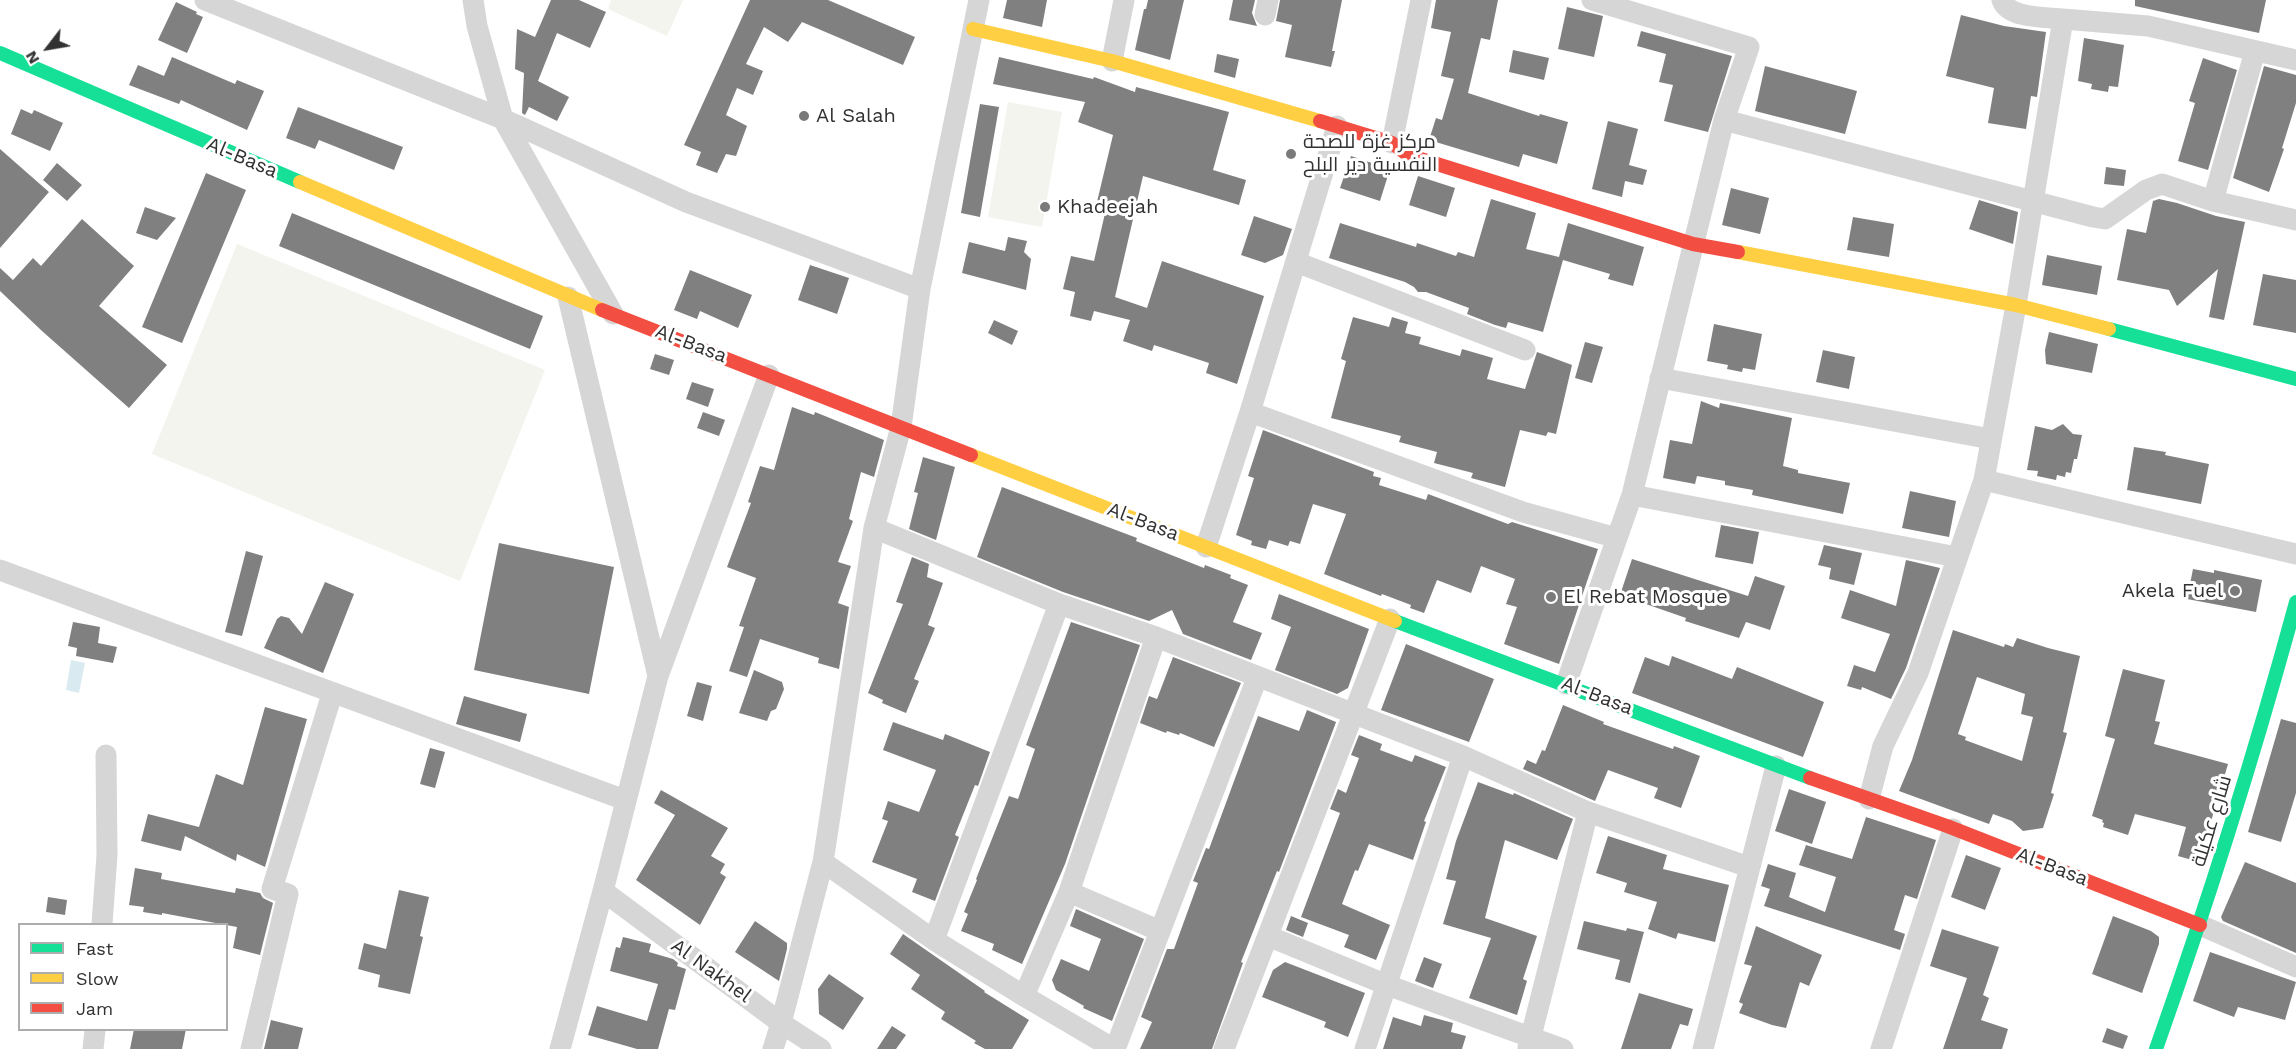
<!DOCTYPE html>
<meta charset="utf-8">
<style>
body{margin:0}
#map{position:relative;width:2296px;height:1049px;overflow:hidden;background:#fff;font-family:"Work Sans",sans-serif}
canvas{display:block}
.legend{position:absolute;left:18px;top:923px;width:210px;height:108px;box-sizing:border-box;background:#fff;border:2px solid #adadad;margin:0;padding:8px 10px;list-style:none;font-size:18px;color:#323232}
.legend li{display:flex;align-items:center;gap:12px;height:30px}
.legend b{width:30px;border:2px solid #adadad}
.north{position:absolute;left:18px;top:18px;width:60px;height:60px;-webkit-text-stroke:4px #fff;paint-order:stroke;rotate:239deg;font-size:16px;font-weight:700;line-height:24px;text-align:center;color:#323232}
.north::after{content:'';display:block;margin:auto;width:21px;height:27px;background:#323232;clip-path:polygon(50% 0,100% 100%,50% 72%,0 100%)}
</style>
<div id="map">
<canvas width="2296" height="1049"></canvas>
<ul class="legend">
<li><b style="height:8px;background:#16e098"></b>Fast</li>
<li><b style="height:8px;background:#ffcf43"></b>Slow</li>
<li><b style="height:8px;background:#f24e42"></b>Jam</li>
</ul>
<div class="north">N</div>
</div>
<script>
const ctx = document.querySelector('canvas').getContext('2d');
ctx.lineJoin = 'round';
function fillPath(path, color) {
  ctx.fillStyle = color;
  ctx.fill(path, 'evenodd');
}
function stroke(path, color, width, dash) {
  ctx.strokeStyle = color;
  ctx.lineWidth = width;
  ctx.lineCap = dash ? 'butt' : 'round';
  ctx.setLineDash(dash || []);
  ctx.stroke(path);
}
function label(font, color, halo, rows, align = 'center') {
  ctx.font = font + ' "Work Sans",Cairo,sans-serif';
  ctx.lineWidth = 6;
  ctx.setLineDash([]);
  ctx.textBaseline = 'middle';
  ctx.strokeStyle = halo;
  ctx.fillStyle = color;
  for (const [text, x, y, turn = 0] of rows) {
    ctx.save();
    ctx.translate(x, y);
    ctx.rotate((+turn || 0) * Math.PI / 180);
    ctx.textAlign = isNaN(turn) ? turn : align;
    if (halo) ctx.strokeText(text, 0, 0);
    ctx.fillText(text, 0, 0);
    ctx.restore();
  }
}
fillPath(new Path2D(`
 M611 0H683L667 36 608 9Z
 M1008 102 1062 112 1042 227 988 217Z
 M237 244 545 370 460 581 152 454Z`), '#f2f4ed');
fillPath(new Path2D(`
 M71 660 85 663 79 693 66 690Z`), '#d9ebf0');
fillPath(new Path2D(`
 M551 0H579L606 12 590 48 557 33 538 81 569 97 557 121 529 107 525 115 522 113 524 73 515 69 517 29 535 37Z
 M750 0H828L915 37 903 65 802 22 788 42 764 27 746 64 763 71 753 95 737 88 726 115 747 126 736 156 726 154 717 173 696 165 701 152 684 145Z
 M1007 0H1047L1042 27 1003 18Z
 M1148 0H1184L1170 60 1135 50 1144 9H1146Z
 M1233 0H1255L1252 13 1257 26 1229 20Z
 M1280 0H1342L1332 51H1335L1331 67 1285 57 1292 25 1276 21Z
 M1436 0H1498L1490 40 1481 38 1468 93 1539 116 1540 114 1568 122 1557 164 1523 154 1519 167 1429 140 1436 118 1442 120 1454 79 1441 76 1451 32 1431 28Z
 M2135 0H2266L2259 33 2135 6Z
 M176 2 197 12 196 14 203 17 187 53 158 40Z
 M1567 7 1603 16 1594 57 1558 49Z
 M1961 15 2004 26 2046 32 2037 97 2031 96 2026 129 1988 123 1994 88 1946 76Z
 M1641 31 1732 56 1708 132 1664 121 1673 85 1659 82 1666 54 1637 46Z
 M2084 38 2124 45 2118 87 2109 86 2108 92 2091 89 2092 84 2078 81Z
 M1513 50 1549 58 1544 80 1509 72Z
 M1217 54 1239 59 1235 78 1214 72Z
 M172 57 235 84 237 80 264 91 247 130 181 100 179 104 129 85 138 65 164 76Z
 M999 57 1093 79 1094 77 1135 92 1136 87 1229 112 1213 170 1246 180 1239 205 1143 176 1115 297 1147 308 1162 261 1264 296 1237 384 1206 373 1209 363 1154 345 1152 351 1123 341 1130 320 1094 311 1091 321 1070 316 1075 292 1063 289 1071 256 1094 261 1106 209 1096 206 1113 135 1078 122 1085 102 993 84Z
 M2203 58 2237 70 2208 170 2178 161 2195 103 2189 101Z
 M1765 66 1857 91 1845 134 1755 111Z
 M2264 66 2296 75V103L2282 148 2284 149 2269 192 2233 178Z
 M980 104 999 107 980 217 961 213Z
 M298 107 403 147 394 170 319 140 315 149 286 138Z
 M21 109 32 114 34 110 63 123 50 151 11 134Z
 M1608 121 1638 129 1629 165 1647 170 1643 185 1625 181 1622 197 1592 189Z
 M0 149 49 192 0 248Z
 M1351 156 1390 169 1380 201 1340 188Z
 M57 163 82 185 67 201 43 180Z
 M2106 167 2126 170 2124 186 2104 184Z
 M206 173 246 190 182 343 142 327Z
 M1418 176 1455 188 1446 217 1409 205Z
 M1731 188 1769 198 1760 234 1722 225Z
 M1491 199 1536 213 1526 249 1559 257 1568 223 1644 247 1633 286 1608 279 1610 274 1563 260 1543 332 1508 322 1506 328 1495 325 1467 314 1469 308 1426 292H1418L1414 287 1405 282 1329 258 1340 223 1416 247 1417 243 1456 256 1458 252 1474 257Z
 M2159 199 2177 203 2216 216 2245 222 2224 320 2209 317 2218 269 2177 306 2169 290 2117 280 2127 229 2146 233 2153 201Z
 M1979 200 2018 212 2013 244 1969 229Z
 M145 207 176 218 157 240 136 233Z
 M292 213 543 316 530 349 279 246Z
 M1254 216 1292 229 1283 255 1265 263 1241 255Z
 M1853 217 1894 224 1889 257 1847 250Z
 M82 219 134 266 99 306 167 365 129 408 42 331 0 291V268L13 280 33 258 41 266Z
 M1008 237 1027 241 1024 252 1031 259 1026 290 962 273 969 242 1005 251Z
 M2047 255 2102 266 2097 295 2042 285Z
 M810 265 849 278 837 314 798 300Z
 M690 270 752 295 738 328 700 311 697 319 674 310Z
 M2263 274 2296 280V333L2253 325Z
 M1353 317 1389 327 1392 317 1408 322 1405 333 1421 337 1419 344 1460 356 1462 349 1493 358 1487 379 1525 389 1537 352 1572 365 1556 434 1548 432 1546 436 1520 430 1505 487 1471 478 1473 473 1434 463 1437 452 1399 442 1401 436 1331 418 1346 361 1341 359Z
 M994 320 1018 331 1012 345 988 333Z
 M1714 324 1762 334 1755 370 1743 368 1742 372 1727 369 1728 365 1707 361Z
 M2049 332 2098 344 2092 373 2046 364 2045 350Z
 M1585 342 1603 347 1592 383 1575 378Z
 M1823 350 1855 357 1849 389 1816 382Z
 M655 354 674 360 669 375 650 369Z
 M692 382 714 389 708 407 686 399Z
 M1701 401 1719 408 1720 403 1792 418 1783 466 1798 470V473L1850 483 1843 514 1752 495 1753 490 1725 485V481L1697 476 1695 484 1663 478 1670 440 1692 444Z
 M792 407 814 415 815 412 884 440 874 477 861 472 849 519 853 521 838 562 851 566 838 603 849 607 839 669 818 663 819 658 760 639 747 677 729 671 744 627 739 626 756 578 727 567 751 503 748 502 760 466 774 470Z
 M703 412 725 420 719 436 697 428Z
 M2063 424 2073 434 2082 435 2077 459H2074L2071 473 2066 472 2065 477 2057 475 2056 480 2037 476 2038 471 2027 470 2035 426 2052 430Z
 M1263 430 1374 472 1373 476 1381 478 1379 485 1426 500 1428 494 1508 524 1512 522 1598 549 1559 664 1504 644 1517 607 1506 604 1515 579 1481 566 1471 593 1437 580 1424 613 1410 608 1411 605 1382 594 1381 596 1324 574 1346 514 1313 504 1300 544 1290 541 1288 546 1269 540 1266 549 1251 545 1252 541 1236 535 1254 478 1248 476Z
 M2134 447 2166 452 2165 455 2209 464 2201 504 2127 490Z
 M923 457 955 467 936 540 909 529 918 493 914 492Z
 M1002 487 1137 538 1136 541 1204 568 1205 565 1231 575 1230 578 1248 585 1233 622 1262 633 1251 660 1183 634 1172 610 1149 621 1063 592 977 557Z
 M1910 491 1956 501 1949 537 1902 528Z
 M1721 525 1759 532 1753 564 1715 557Z
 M499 543 614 567 589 694 474 670Z
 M1824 545 1862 553 1854 585 1829 579 1831 568 1818 565Z
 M246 551 263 556 242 636 225 632Z
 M912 557 929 564 927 577 943 583 928 625 935 628 914 679 919 681 906 713 882 703 883 700 868 693 903 604 896 602Z
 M1632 559 1748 596 1755 576 1785 586 1770 630 1746 622 1739 638 1685 621 1686 618 1620 595Z
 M1906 560 1940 568 1906 668 1891 699 1862 687 1861 690 1847 686 1854 665 1875 672 1890 634 1841 618 1850 590 1896 606Z
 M2193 569 2214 573V570L2262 580 2256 612 2187 599Z
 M325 582 354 594 323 673 264 648 277 619 281 616 289 618 302 634Z
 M1279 594 1369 629 1348 688 1337 694 1275 670 1291 627 1271 619Z
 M73 622 100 627 98 643 117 647 113 663 76 656 77 648 68 646Z
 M1071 622 1140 645 1065 864 1022 964 992 950 994 944 961 931 968 914 964 912 977 880 976 879 1009 796 1018 799 1035 749 1026 745Z
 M1953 630 2004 647 2005 644 2013 647 2017 638 2048 648 2080 656 2063 732 2067 733 2051 793 2054 794 2043 828 2023 831 2012 821 1993 814 1989 824 1899 791 1912 760ZM1977 677 2025 694 2021 714 2033 717 2022 761 1965 740 1966 737 1958 734Z
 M1406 644 1494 679 1469 742 1381 710Z
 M1672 656 1732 679 1737 667 1824 702 1803 757 1632 693 1645 657 1669 666Z
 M1173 657 1241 683 1214 747 1180 733 1179 735 1167 731 1166 733 1140 723 1149 696 1157 699Z
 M2123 669 2165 680 2155 721 2160 722 2154 744 2228 764 2199 862 2178 856 2186 827 2135 814 2128 835 2103 827 2104 823 2102 822 2103 820 2092 816 2115 739 2105 736Z
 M754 670 782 682 784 689 776 709 771 711 767 721 739 713Z
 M697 682 712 686 703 721 687 716Z
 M464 696 527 714 520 742 456 724Z
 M1563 705 1604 722 1603 724 1673 749 1674 746 1700 756 1681 808 1654 798 1658 788 1608 770 1595 801 1523 769 1527 760 1536 764 1542 750 1545 751Z
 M265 707 307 719 265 867 237 854 236 861 185 836 181 851 141 841 148 814 199 827 216 774 243 785Z
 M1307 710 1336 722 1335 725 1279 872 1277 871 1241 962 1243 963 1212 1049H1140L1152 1022 1141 1017 1167 949H1174L1198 883 1193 881 1206 848 1209 849 1258 716 1299 731Z
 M2281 719 2296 723V793L2281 842 2248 832Z
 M893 722 943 740 945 734 990 752 978 786 975 785 955 835 959 837 935 901 912 892 917 879 872 862 888 821 882 819 888 801 919 812 936 770 883 750Z
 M1359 735 1382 744 1380 750 1412 762 1415 755 1446 767 1424 821 1426 822 1413 860 1369 844 1358 871 1355 870 1342 904 1390 925 1376 960 1344 947 1349 935 1301 917 1340 813 1330 809 1338 789 1346 793 1359 758 1351 755Z
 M430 748 445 752 435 788 420 784Z
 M1478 782 1513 795 1514 793 1573 819 1557 860 1505 840 1485 918 1537 936 1523 979 1527 981 1517 1015 1469 998 1491 938 1443 924 1456 881 1446 879 1456 841Z
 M1789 789 1826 802 1812 844 1775 831Z
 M661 790 728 828 711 856 725 864 720 873 726 877 700 925 636 880 675 815 654 803Z
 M1866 817 1936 840 1917 899 1905 895 1894 930 1905 934 1900 950 1764 906 1770 889 1761 886 1768 864 1796 873 1789 897 1825 912 1836 877 1799 865 1806 845 1852 859Z
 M1608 836 1667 855 1663 869 1729 885 1715 942 1678 933 1676 939 1648 929 1657 902 1624 892 1627 883 1596 873Z
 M1966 855 2001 868 1985 910 1951 897Z
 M2245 862 2296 883V953L2223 921 2221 917Z
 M135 868 162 873 161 879 235 893 236 888 260 893 263 898 273 903 260 955 233 948 237 927 162 913V915L143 912 144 907 129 905Z
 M399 890 429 897 420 936 423 937 410 994 378 987 380 975 358 969 364 943 386 949Z
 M48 897 67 900 65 915 46 912Z
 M1076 909 1144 939 1112 1021 1083 1008 1084 1006 1056 990 1052 980 1061 959 1089 971 1101 939 1070 926Z
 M1291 916 1308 923 1303 937 1286 930Z
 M2113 916 2151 931 2159 937V944L2142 993 2092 974Z
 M755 921 787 943V949L779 981 735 952Z
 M1584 921 1626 931 1627 928 1644 932 1630 983 1615 979 1620 960 1577 949Z
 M1756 926 1822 955 1809 986 1800 982 1786 1028 1772 1025 1739 1013 1743 1004 1739 1002 1752 966 1744 964Z
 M1942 929 1999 947 1983 995 1989 998 1981 1020 2008 1029 2002 1049H1943L1967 978 1930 966Z
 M903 934 985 991 984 992 1029 1020 1012 1049H985L974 1043 976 1041 941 1019 945 1012 911 989 920 975 890 954Z
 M623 937 651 944 649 952 673 959 678 963 677 966 686 969 675 1010 669 1009 658 1049H637L588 1035 597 1006 647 1021 658 984 610 971 616 947 620 948Z
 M2210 952 2296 982 2285 1020 2238 1007 2234 1017 2193 1001Z
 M1424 957 1442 964 1433 988 1415 981Z
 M1285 962 1365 993 1348 1037 1324 1027 1326 1022 1262 997 1273 970Z
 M829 974 864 998 843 1030 819 1014 818 989Z
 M1639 993 1693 1009 1688 1026 1680 1024 1671 1049H1621Z
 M1424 1015 1453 1023 1451 1032 1466 1036 1462 1049H1383L1393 1017 1421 1026Z
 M271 1020 303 1028 298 1049H264Z
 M892 1026 906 1035 896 1049H877Z
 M2107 1028 2128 1036 2123 1049 2102 1042Z
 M134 1029H186L182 1049H130Z`), '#808080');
stroke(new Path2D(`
 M205 0 503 119 686 202 920 289
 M473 0 477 26 503 119 613 314
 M979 0 920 289 901 427 874 528 823 862 934 940 1024 996 1114 1049
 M1265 15 1268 0
 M2063 19 2148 26 2296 60
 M1112 61 1124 0
 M1724 120 2093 217 2105 219 2146 190 2162 184 2213 201 2296 220
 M1392 143 1421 0
 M2213 201 2255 51
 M1296 262 1525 350
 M568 297 658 676
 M1660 378 1991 439
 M1250 412 1523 512 1617 538
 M1984 480 2296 554
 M1632 495 1957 557
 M874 528 1059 604 1156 637 1463 756 1588 812 1749 867
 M1206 547 1250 412 1337 126
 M0 570 625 800
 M1566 684 1632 495 1724 120 1749 47 1592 0
 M1869 799 1883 746 1918 673 1984 480 2016 305 2063 19C2046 17 2009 19 2002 0
 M603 891 781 1023 821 1049
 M1069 892 1160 931
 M102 924 107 855 106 755
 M2200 925 2296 967
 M1268 936 1387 985 1563 1049
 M934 940 1059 604
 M1024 996 1069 892 1156 637
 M1528 1048 1588 812
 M93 1049 95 1030
 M251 1049 288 894 272 889 332 694
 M560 1049 603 891 658 676 769 375
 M773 1049 781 1023 823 862
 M1115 1049 1257 678
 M1224 1049 1390 619
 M1365 1049 1463 756
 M1703 1049 1776 766
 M1881 1049 1953 829`), '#d6d6d6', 21);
stroke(new Path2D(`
 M0 53 300 182
 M2109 329 2296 379
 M1395 621 1810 778
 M2156 1049C2208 902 2255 753 2296 602`), '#16e098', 14);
stroke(new Path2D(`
 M973 29 1112 61 1320 121
 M300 182 602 310
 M1738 252 2016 305 2109 329
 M971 455 1395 621`), '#ffcf43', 14);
stroke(new Path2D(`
 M1320 121 1392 143 1408 155 1693 244 1738 252
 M602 310 971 455
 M1810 778 1947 826 2200 925`), '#f24e42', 14);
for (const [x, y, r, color] of [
 [804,116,6,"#7a7a7a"],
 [1291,154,6,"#7a7a7a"],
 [1045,207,6,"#7a7a7a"],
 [2235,591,6,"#7a7a7a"],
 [1551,597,6,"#7a7a7a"]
]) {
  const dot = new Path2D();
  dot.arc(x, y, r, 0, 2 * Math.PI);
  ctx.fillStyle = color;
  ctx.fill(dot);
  stroke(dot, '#fff', 2);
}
label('20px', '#323232', '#fff', [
 ["Al Salah",816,116],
 ["مركز غزة للصحة",1303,142],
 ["النفسية دير البلح",1303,165],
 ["Khadeejah",1057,207],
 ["Akela Fuel",2223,591,"right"],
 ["El Rebat Mosque",1563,597]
], 'left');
label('20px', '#323232', '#fff', [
 ["Al-Basa",242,158,23],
 ["Al-Basa",691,344,21],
 ["Al-Basa",1143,522,21],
 ["Al-Basa",1597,696,21],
 ["شارع عكيلة",2212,821,-73],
 ["Al-Basa",2052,867,21],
 ["Al Nakhel",711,971,36]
]);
</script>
